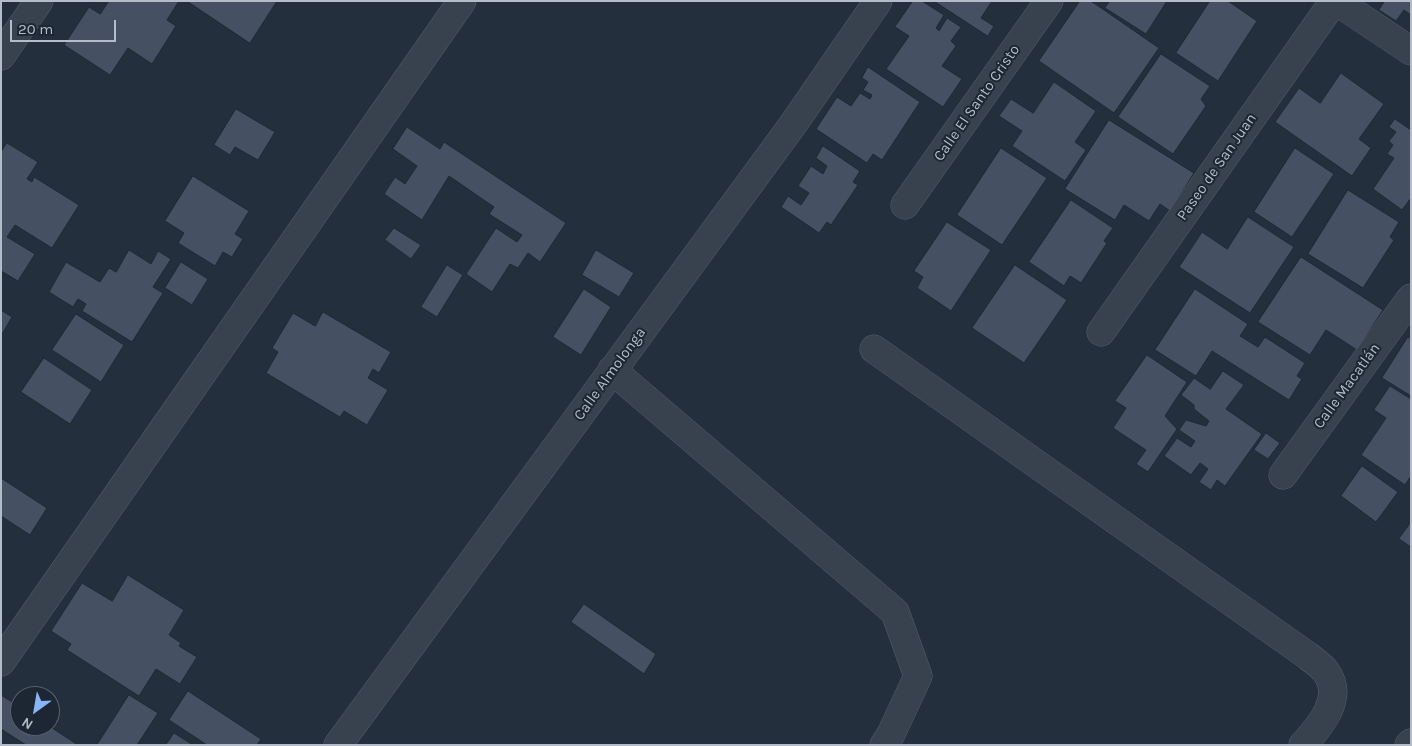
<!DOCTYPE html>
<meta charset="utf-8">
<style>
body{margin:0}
#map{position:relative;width:1412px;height:746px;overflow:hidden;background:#242f3e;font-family:Karla,sans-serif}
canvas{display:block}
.frame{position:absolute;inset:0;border:2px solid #b4bcc9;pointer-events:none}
.north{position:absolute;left:10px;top:686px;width:50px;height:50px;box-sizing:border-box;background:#1d2633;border:1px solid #59626f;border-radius:50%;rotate:212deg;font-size:14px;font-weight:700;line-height:20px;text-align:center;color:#b4bcc9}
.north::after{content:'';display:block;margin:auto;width:18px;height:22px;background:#8ab4f8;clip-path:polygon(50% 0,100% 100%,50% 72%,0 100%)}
.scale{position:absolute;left:10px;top:20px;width:106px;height:22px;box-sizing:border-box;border:2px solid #b4bcc9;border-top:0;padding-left:6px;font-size:15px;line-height:18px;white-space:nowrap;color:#b4bcc9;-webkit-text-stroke:4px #1d2633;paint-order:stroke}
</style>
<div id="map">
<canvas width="1412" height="746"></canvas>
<div class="frame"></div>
<div class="north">N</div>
<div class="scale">20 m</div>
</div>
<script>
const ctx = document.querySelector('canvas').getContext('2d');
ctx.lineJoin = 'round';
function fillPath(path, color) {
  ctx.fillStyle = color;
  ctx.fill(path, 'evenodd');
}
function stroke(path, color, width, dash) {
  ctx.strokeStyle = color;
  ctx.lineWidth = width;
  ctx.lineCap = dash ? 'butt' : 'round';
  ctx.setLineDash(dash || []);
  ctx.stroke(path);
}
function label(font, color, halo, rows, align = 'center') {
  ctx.font = font + ' Karla,sans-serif';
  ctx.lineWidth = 4;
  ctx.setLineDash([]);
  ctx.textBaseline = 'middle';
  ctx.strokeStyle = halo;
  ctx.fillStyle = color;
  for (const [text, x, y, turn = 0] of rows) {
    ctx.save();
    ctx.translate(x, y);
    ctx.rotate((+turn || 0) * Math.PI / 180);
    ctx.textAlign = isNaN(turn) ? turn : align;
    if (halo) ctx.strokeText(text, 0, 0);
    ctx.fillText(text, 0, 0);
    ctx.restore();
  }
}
const building = new Path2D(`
 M109 1H179L167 20 176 26 152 64 128 48 110 75 64 45 89 7 100 14Z
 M187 1H277L250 43Z
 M913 1H922L944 15 936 28 939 31 947 18 961 27 951 41 956 46 942 66 962 79 943 107 886 69 909 36 895 27Z
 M934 1H992L981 18 994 26 988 36Z
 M1080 1H1091L1159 48 1114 113 1039 61Z
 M1110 1H1167L1146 34 1105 8Z
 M1210 1H1228L1257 21 1218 81 1176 53Z
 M1385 1H1411V15L1404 10 1396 21 1379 10Z
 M1161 54 1210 86 1201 99 1206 106 1173 154 1118 117Z
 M868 67 920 102 882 160 873 154 867 163 816 129 837 97 851 106 860 93 870 99 872 95 863 90 868 82 862 78Z
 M1341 73 1384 104 1359 139 1371 148 1352 176 1275 122 1299 88 1320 103Z
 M1054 82 1096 111 1075 142 1086 150 1065 181 1012 146 1022 131 999 116 1011 99 1033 113Z
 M236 109 275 132 258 160 235 147 230 155 214 145Z
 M1395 119 1411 130V198L1402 210 1373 189 1394 158 1387 154 1393 145 1389 141 1396 132 1389 127Z
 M1109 120 1194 173 1170 211 1160 204 1149 221 1124 205 1115 220 1065 189Z
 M407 127 440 149 444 142 566 223 540 262 528 253 518 268 510 264 492 292 466 274 496 228 517 242 522 235 489 214 494 207 449 176 422 220 384 194 395 177 405 184 417 166 393 149Z
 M7 143 38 162 27 179 32 182 34 177 79 205 52 248 15 225 7 237 35 254 18 281 1 271V152Z
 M823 146 860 171 853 182 858 185 831 225 827 222 819 233 781 207 788 196 801 205 809 193 798 186 811 166 823 174 827 166 816 158Z
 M1001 148 1047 178 1002 245 957 215Z
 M1295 148 1334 174 1292 237 1254 212Z
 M193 176 249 211 235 234 243 239 232 257 223 252 215 266 178 243 184 233 165 221Z
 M1348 190 1399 222 1390 237 1394 240 1363 288 1308 254Z
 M1071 200 1113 228 1104 241 1107 243 1081 283 1070 276 1064 286 1029 262Z
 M1248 217 1294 247 1250 313 1179 267 1202 232 1227 249Z
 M947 222 991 250 951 311 917 288 923 277 914 271Z
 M394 228 421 245 411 259 385 240Z
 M129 250 151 264 158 251 171 259 153 287 163 293 132 342 82 311 86 304 78 299 73 307 49 292 66 262 100 282 109 268 116 272Z
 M596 250 634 273 619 297 582 275Z
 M1301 257 1383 310 1357 350 1326 330 1310 355 1258 322Z
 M181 262 208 279 192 305 165 288Z
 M447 265 463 275 437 317 421 307Z
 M1015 265 1067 300 1024 363 972 328Z
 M584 289 611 307 581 355 553 337Z
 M1195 289 1248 324 1240 336 1258 347 1265 337 1305 363 1297 376 1302 379 1289 400 1212 351 1196 376 1155 350Z
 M1 310 12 317 1 336Z
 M323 312 391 352 379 373 373 369 368 378 388 390 367 425 344 411 340 417 266 373 278 352 272 348 293 313 315 326Z
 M76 314 124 345 101 382 52 350Z
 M1408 337 1411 339V396L1382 378Z
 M1147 355 1187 382 1165 416 1177 429 1148 472 1136 464 1146 450 1113 428 1126 408 1115 401Z
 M44 358 92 390 70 424 21 392Z
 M1223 371 1244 385 1226 409 1262 434 1225 486 1217 480 1211 490 1199 482 1208 469 1200 463 1191 475 1164 456 1177 438 1191 447 1195 441 1179 430 1186 420 1206 426 1209 421 1194 409V405L1181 395 1194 378 1210 389Z
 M1390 386 1411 399V476L1405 485 1361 455 1386 418 1374 410Z
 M1266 433 1280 443 1268 459 1254 450Z
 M1362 466 1398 492 1376 522 1341 496Z
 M1 478 47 508 30 535 1 516Z
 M1411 522V547L1399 539Z
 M128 575 184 610 169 635 181 643 179 646 197 657 180 684 156 669 139 696 67 650 71 644 51 631 82 583 112 601Z
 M584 604 656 654 644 674 571 622Z
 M188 691 261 739 257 745H207L169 720Z
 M1 695 20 707V726H49L78 745H26L1 729Z
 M129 695 158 713 137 745H97Z
 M174 733 193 745H166Z`);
fillPath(building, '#455162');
stroke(building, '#1f2835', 1);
const minor = new Path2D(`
 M1336 1 1411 51
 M1 56 39 1
 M905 205 1049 1
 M1101 332 1334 1
 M874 349 1308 656C1314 661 1322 666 1326 672 1345 698 1320 726 1303 745
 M612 370 895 612 918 676 891 734 884 745
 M1283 475 1411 298
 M1 662 462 1
 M338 745 794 123 878 1
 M1409 745 1411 743`);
stroke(minor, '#565f6c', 29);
stroke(minor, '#38414e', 28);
label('15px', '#b4bcc9', '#1d2633', [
 ["Calle El Santo Cristo",977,103,-55],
 ["Paseo de San Juan",1217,167,-55],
 ["Calle Almolonga",610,374,-54],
 ["Calle Macatlán",1347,386,-54]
]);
</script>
